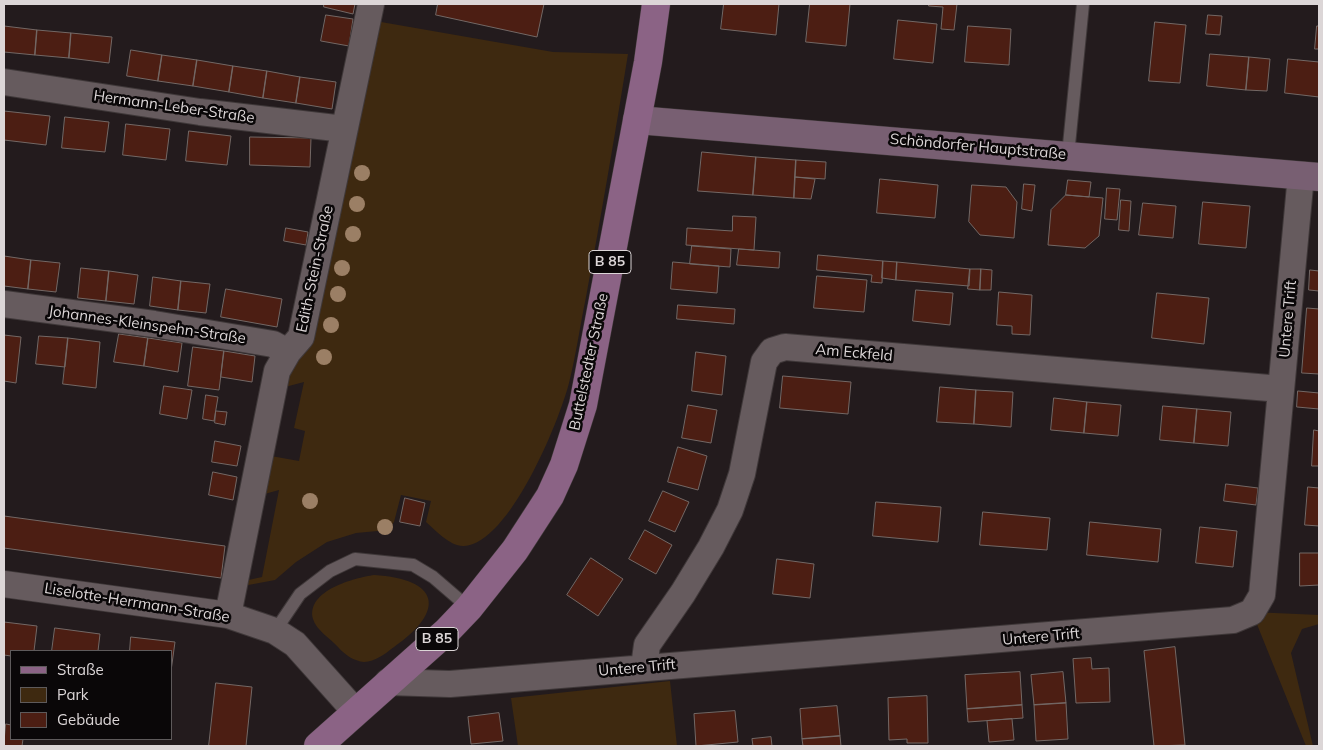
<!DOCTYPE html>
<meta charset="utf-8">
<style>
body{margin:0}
#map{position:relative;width:1323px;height:750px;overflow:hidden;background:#231b1d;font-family:Mulish,sans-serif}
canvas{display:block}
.frame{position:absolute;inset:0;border:5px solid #dcd6d7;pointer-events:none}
.legend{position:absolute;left:10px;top:650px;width:162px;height:90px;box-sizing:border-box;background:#0a0708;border:1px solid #5e5a5b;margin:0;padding:6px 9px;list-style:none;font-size:15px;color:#dcd6d7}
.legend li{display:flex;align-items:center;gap:10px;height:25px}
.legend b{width:25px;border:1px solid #5e5a5b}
</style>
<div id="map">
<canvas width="1323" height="750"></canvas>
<div class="frame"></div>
<ul class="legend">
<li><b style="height:6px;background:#8b6385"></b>Straße</li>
<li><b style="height:14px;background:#3e2910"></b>Park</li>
<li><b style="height:14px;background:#4c1e13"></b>Gebäude</li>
</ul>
</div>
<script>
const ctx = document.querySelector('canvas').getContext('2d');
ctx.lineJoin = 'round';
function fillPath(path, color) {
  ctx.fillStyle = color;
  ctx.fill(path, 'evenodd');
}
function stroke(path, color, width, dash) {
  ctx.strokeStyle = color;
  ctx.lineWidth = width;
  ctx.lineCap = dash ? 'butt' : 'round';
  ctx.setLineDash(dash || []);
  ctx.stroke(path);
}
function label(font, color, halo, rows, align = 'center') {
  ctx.font = font + ' Mulish,sans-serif';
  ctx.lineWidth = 5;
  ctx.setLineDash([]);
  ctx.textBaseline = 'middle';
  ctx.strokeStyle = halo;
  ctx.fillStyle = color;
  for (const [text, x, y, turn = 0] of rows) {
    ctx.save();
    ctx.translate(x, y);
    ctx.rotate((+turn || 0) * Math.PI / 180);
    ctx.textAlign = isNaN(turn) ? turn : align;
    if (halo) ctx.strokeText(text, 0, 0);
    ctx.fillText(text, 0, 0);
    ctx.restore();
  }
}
fillPath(new Path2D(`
 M381 22 553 52 628 54C615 135 601 216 586 297 580 326 576 355 569 383 559 422 509 544 464 546 451 547 435 530 426 522L431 501 401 495 394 522 388 530 356 533 327 542 296 562 275 580 243 586 244 581 262 577 279 490 261 495 271 456 299 461 305 431 294 428 304 382 285 387 291 366 312 341Z
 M374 575C439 579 447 610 394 647 386 653 375 662 364 662 354 661 345 655 338 647 331 639 316 630 313 619 306 590 355 578 374 575Z
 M1252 612 1319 615V624L1302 629 1291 653 1313 746H1306Z
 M670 681 677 746H518L511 698Z`), '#3e2910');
const building = new Path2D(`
 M324 4H355L353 14 324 7Z
 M438 4H544L537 37 436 15Z
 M724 4H779L776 35 721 29Z
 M810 4H850L846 46 806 42Z
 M929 4H957L954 30 941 29 943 7 929 6Z
 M326 15 353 19 349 46 321 41Z
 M1208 15 1222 16 1220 35 1206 34Z
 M898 20 937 24 933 63 894 59Z
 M1155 22 1186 25 1180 83 1149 81Z
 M4 26 37 30 35 55 4 52Z
 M968 26 1011 29 1009 65 965 62Z
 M1317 26H1319V49H1315Z
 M37 30 71 33 69 58 35 55Z
 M71 33 112 37 109 63 69 58Z
 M131 50 162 55 158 81 127 76Z
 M1210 54 1249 57 1246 90 1207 86Z
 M162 55 197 60 193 86 158 81Z
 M1249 57 1270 59 1267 91 1246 90Z
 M1288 59 1319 62V97L1285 93Z
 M197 60 233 66 229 92 193 86Z
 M233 66 267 71 263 98 229 92Z
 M267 71 300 77 296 103 263 98Z
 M300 77 336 82 332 109 296 103Z
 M4 111 50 116 46 145 4 140Z
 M65 117 109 122 105 152 62 148Z
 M126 124 170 129 166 160 123 155Z
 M189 131 231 136 227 165 186 161Z
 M250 137 311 138 310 167 250 165Z
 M702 152 756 157 753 195 698 191Z
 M756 157 796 160 794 198 753 195Z
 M796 160 826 162 825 179 795 177Z
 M795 177 815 179 811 199 794 198Z
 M880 179 938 185 935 218 877 213Z
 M1068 180 1091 182 1089 197 1066 195Z
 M1024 184 1035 185 1032 211 1022 209Z
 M972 185 1006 187 1017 202 1014 238 980 235 969 222Z
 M1107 188 1120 189 1117 220 1105 219Z
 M1066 195 1103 198 1099 236 1085 248 1048 245 1051 210Z
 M1121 200 1131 201 1129 231 1119 230Z
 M1203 202 1250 206 1246 248 1199 244Z
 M1143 203 1176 206 1173 238 1139 235Z
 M733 216 756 217 754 250 686 245 687 228 732 231Z
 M286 228 308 232 306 245 284 241Z
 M692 246 731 249 730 267 690 264Z
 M739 249 780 252 779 268 737 265Z
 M818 255 883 261 882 283 871 282 872 275 817 270Z
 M4 256 31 260 28 289 4 286Z
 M31 260 60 263 56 292 28 289Z
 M883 261 897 262 896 280 882 278Z
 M673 262 719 266 717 293 671 289Z
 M897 262 970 269 969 286 896 280Z
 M81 268 109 271 106 301 78 298Z
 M970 269H981L980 290 968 289Z
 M981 269 992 270 991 290H980Z
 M1310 270 1319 271V291L1309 290Z
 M109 271 138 275 134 304 106 301Z
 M817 276 867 280 864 312 814 308Z
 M153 277 181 281 178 310 150 306Z
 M181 281 210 284 206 313 178 310Z
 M226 289 282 299 277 327 221 317Z
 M916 290 953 293 950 325 913 321Z
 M999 292 1032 295 1030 335 1012 334V326L997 325Z
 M1157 293 1209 298 1204 344 1152 338Z
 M678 305 735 309 734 324 677 319Z
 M1307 308 1319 309V374L1302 373Z
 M119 334 148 338 144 366 114 362Z
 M4 335 21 337 16 383 4 381Z
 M39 336 68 338 65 367 36 364Z
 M68 338 100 342 96 388 63 384Z
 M148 338 182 343 178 372 144 366Z
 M193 347 224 351 219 390 188 386Z
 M224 351 255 356 252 382 221 377Z
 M696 352 726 356 722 395 692 391Z
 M783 376 851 382 848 414 780 408Z
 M164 386 192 390 187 419 160 414Z
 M940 387 976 390 974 424 937 422Z
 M976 390 1013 392 1011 427 974 424Z
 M1298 391 1319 393V409L1297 407Z
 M206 395 218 397 214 421 203 419Z
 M1054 398 1087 402 1084 433 1051 430Z
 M1087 402 1121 405 1118 436 1084 433Z
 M688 405 717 410 711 443 682 438Z
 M1163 406 1197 409 1194 443 1160 440Z
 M1197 409 1231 412 1228 446 1194 443Z
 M216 411 227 412 225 425 215 423Z
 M1314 430 1319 431V466H1312Z
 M215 441 241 446 237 466 212 462Z
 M678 447 707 456 698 490 668 482Z
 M213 472 237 477 233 500 209 495Z
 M1226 484 1258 488 1256 505 1224 501Z
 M1308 487 1319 488V526L1305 525Z
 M663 491 689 502 675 532 649 521Z
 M405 498 425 503 420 526 400 522Z
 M876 502 941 507 938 542 873 536Z
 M983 512 1050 518 1047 550 980 545Z
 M4 516 225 546 221 578 4 548Z
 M1090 522 1161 529 1158 562 1087 555Z
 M1200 527 1237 531 1233 567 1196 563Z
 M645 530 672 545 656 574 629 559Z
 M1300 553H1319V585L1300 586Z
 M591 558 623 579 598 616 567 595Z
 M777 559 814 564 810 598 773 594Z
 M4 622 37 626 34 651H11V656L4 655Z
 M55 628 100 634 98 651H52Z
 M131 637 175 642 171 671V651H130Z
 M1175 647 1185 745 1154 746 1144 651Z
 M1091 658 1092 669 1109 668 1110 702 1076 703 1073 659Z
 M1020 672 1022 705 967 709 965 675Z
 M1063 672 1066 703 1034 705 1031 675Z
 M216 683 252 687 246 746H209Z
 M927 696 928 743H907V739L889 740 888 698Z
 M1066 703 1068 739 1036 741 1034 705Z
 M1022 705 1023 718 968 722 967 709Z
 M837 706 840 736 802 739 800 709Z
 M735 711 738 742 696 746 694 714Z
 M499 713 503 741 471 744 468 717Z
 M1012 719 1014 740 989 742 987 721Z
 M6 724 11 725V739H23L22 746H4Z
 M840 736 841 746H803L802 739Z
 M771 737 772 746H753L752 739Z`);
fillPath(building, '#4c1e13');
stroke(building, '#736865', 1);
const lane = new Path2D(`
 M1068 155 1083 4
 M275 631 300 594 330 571 355 559 413 565 433 577 469 608`);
const street = new Path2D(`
 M4 82 200 112 344 129
 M4 304 154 324 273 344 288 352
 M4 584 228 615 275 631 295 644 355 711
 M228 615 277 371 288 352 301 337 371 4
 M644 667 647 645 683 593 711 547 730 510 742 474 764 362 772 351 785 347 1281 389
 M388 682 450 684 1233 620 1252 612 1262 595 1301 175`);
const secondary = new Path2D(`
 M637 120 1319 177`);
const primary = new Path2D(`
 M318 746 447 631 469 608 515 550 550 496 564 465 583 405 648 62 656 4`);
stroke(lane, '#3f3839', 14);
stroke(street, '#3f3839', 28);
stroke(secondary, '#3f3839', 29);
stroke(primary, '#3f3839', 29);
stroke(lane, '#665b5e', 12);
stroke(street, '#665b5e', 26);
stroke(secondary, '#785f72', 28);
stroke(primary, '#8b6385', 28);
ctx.fillStyle = '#9b7f65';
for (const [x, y] of [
 [362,173],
 [357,204],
 [353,234],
 [342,268],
 [338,294],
 [331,325],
 [324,357],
 [310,501],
 [385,527]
]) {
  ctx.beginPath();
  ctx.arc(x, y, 8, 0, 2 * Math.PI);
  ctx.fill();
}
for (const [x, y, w] of [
 [610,262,42],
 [437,639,42]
]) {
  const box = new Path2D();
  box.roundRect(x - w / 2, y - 11.5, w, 23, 4);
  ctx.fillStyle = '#0a0708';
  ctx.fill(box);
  stroke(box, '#dcd6d7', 1);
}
label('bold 14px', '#dcd6d7', null, [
 ["B 85",610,262],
 ["B 85",437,639]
]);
label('15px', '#dcd6d7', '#0a0708', [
 ["Hermann-Leber-Straße",174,107,8],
 ["Schöndorfer Hauptstraße",978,147,5],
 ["Edith-Stein-Straße",315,269,-78],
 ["Untere Trift",1288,319,-85],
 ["Johannes-Kleinspehn-Straße",147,325,8],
 ["Am Eckfeld",854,353,5],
 ["Buttelstedter Straße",589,362,-78],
 ["Liselotte-Herrmann-Straße",137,603,9],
 ["Untere Trift",1041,637,-5],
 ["Untere Trift",637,668,-5]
]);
</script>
